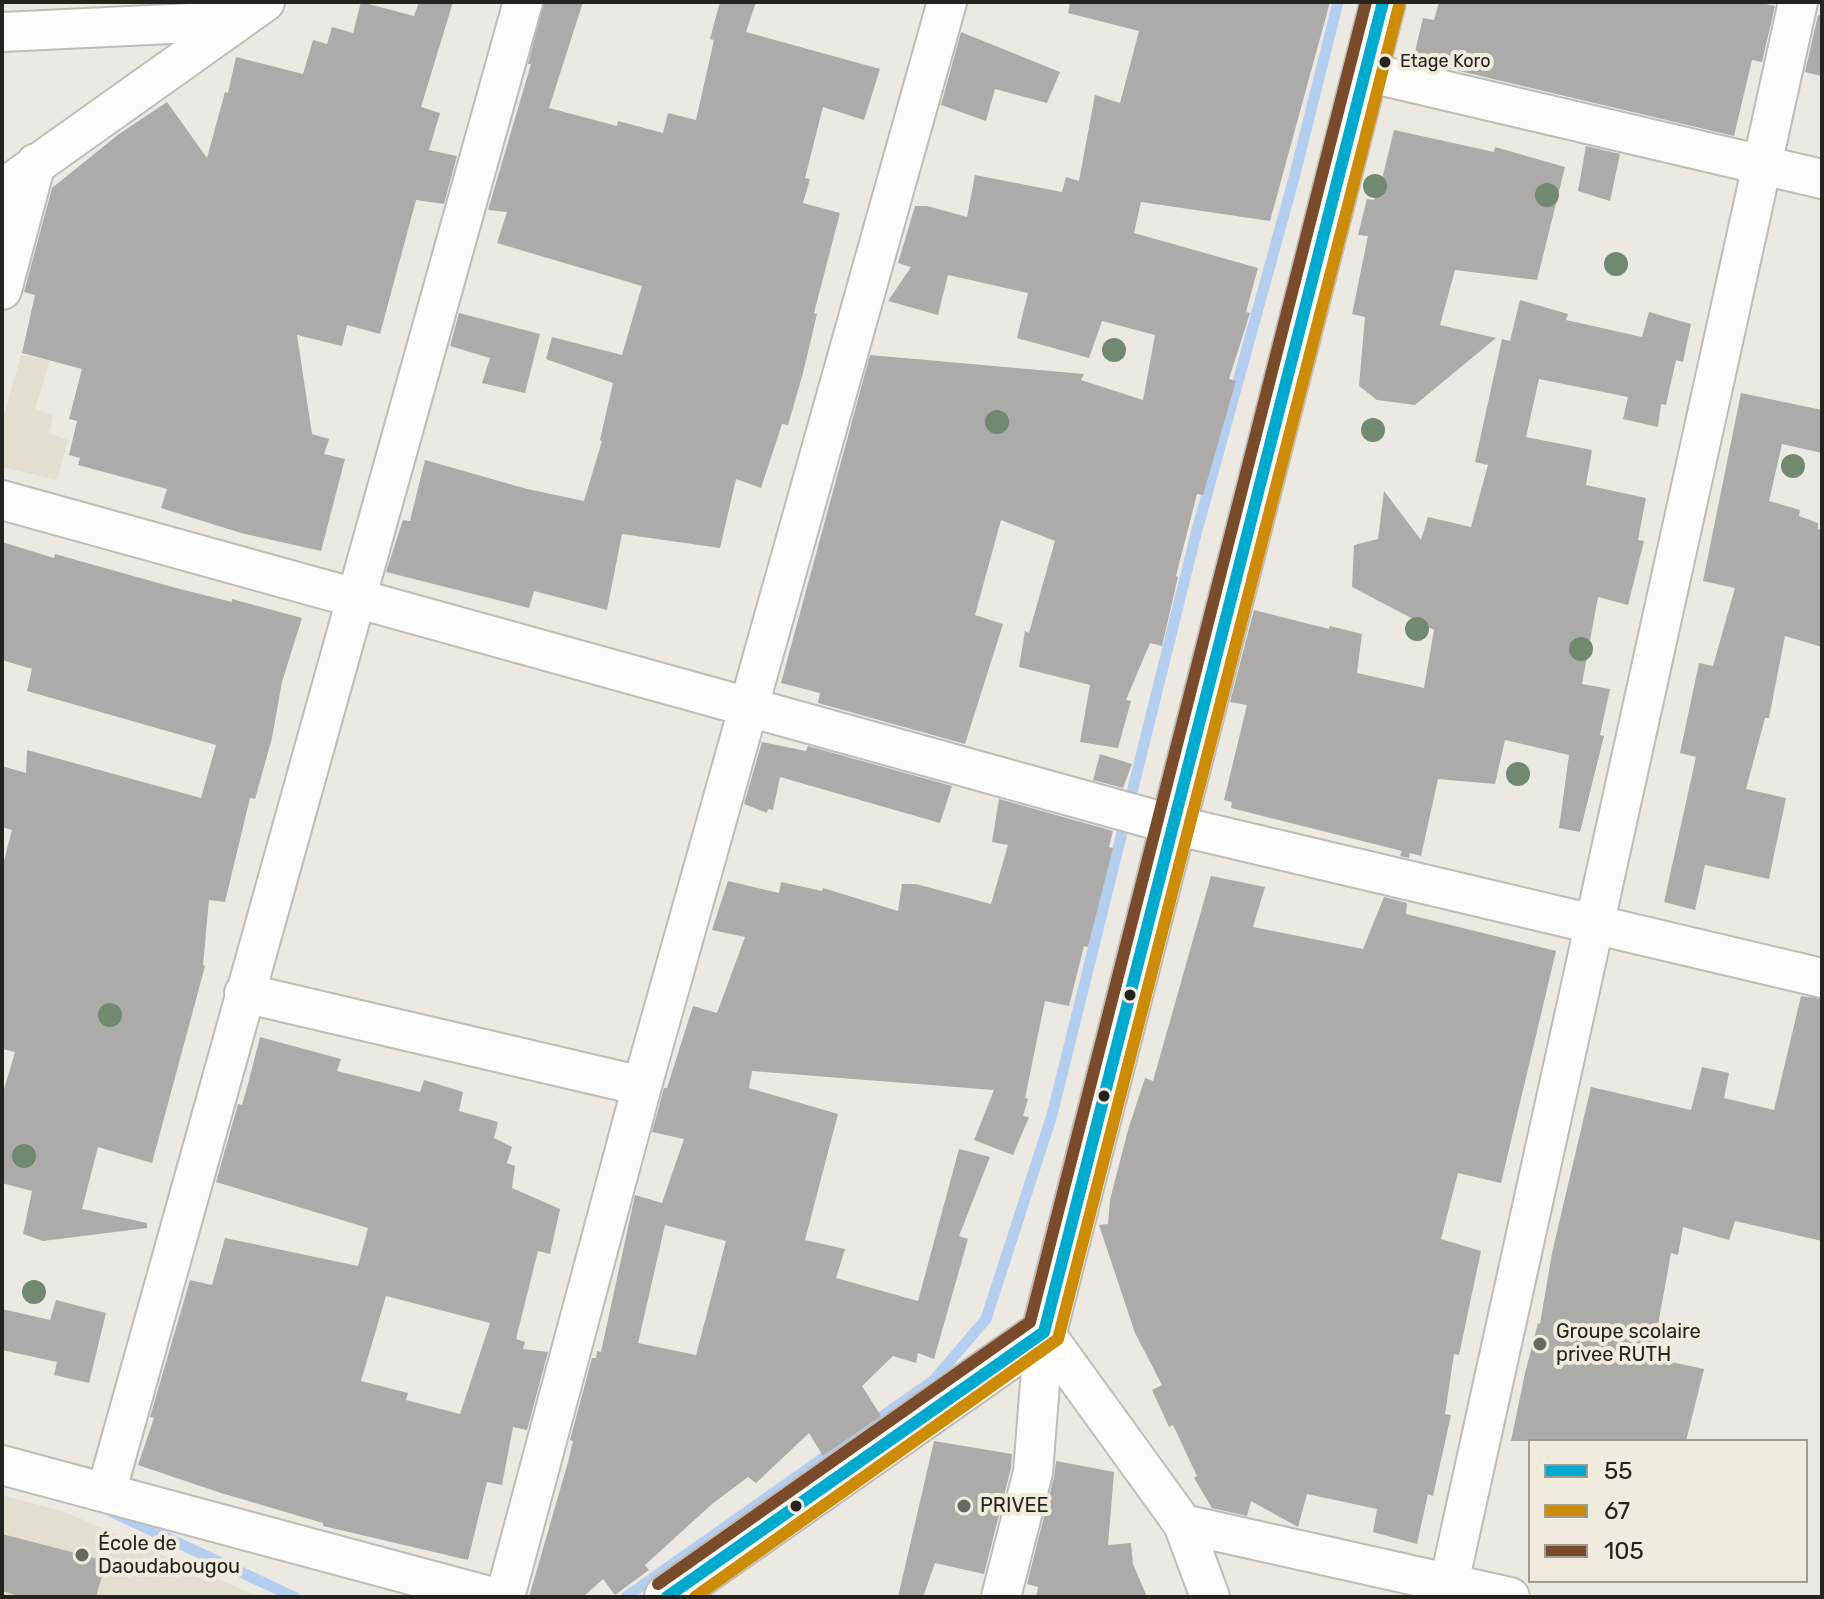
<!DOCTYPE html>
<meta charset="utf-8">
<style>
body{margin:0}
#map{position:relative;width:1824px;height:1599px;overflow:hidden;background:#ece9e2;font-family:Rubik,sans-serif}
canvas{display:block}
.frame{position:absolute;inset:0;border:4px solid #25231e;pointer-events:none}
.legend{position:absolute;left:1528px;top:1439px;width:280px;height:144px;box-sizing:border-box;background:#f1ebdd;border:2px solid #9f9b91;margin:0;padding:10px 14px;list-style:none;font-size:24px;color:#25231e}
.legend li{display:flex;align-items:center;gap:16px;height:40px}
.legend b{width:40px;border:2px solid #9f9b91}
</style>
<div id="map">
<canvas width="1824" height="1599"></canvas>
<div class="frame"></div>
<ul class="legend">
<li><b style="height:10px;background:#00a9ce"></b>55</li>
<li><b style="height:10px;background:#cd8c06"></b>67</li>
<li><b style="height:10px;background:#7a4b2a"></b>105</li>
</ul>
</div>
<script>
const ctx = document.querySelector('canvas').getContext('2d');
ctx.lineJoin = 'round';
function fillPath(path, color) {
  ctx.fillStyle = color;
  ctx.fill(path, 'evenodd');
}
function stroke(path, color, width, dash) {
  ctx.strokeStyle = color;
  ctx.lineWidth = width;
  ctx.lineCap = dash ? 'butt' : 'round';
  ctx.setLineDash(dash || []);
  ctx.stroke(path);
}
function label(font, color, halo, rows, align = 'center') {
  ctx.font = font + ' Rubik,sans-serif';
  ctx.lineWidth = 8;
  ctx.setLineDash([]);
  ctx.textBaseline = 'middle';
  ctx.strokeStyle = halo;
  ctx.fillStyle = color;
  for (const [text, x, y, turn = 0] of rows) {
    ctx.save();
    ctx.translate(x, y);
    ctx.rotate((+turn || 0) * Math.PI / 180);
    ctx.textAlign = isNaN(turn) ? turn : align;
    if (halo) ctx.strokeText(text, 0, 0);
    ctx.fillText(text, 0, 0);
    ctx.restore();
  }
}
fillPath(new Path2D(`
 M21 355 50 361 35 409 53 416 49 433 68 440 57 480 2 467V422Z
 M2 1495 65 1512 259 1597H2Z`), '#e4ded0');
stroke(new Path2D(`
 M112 1512 294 1597
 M626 1597 934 1380 986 1319 1052 1115 1196 534 1294 178 1338 2`), '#b4ceef', 11);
fillPath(new Path2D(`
 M361 2 414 16 419 2H453L421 107 440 113 429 150 457 156 444 204 416 200 380 334 347 325 342 346 297 335 312 434 329 439 324 454 345 459 321 551 241 533 161 508 167 489 78 465 80 458 69 455 77 421 69 419 82 369 22 353 35 295 24 292 52 188 119 134 167 102 207 158 225 92 228 93 236 57 303 74 313 40 327 44 332 27 353 33Z
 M544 2H583L549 108 617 126 618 121 663 133 668 113 696 120 714 40 710 39 720 2H756L746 32 880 69 864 120 823 107 805 178 810 179 803 203 840 213 814 313 817 314 803 373 788 425 782 424 761 488 736 479 720 548 622 534 607 610 534 591 529 608 386 572 403 520 410 521 425 460 527 489 584 501 602 441 600 440 613 383 546 359 552 337 622 355 642 286 497 243 507 212 488 210 531 64H528Z
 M1070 2H1330L1270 221 1141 202 1134 233 1258 268 1246 312 1250 313 1229 379 1236 381 1203 495 1197 494 1176 576 1178 577 1162 646 1150 643 1126 700 1131 701 1118 748 1080 742 1090 685 1019 667 1025 631 1029 633 1055 541 1001 520 975 615 1003 624 965 744 818 703 820 693 781 683 870 355 1084 374 1081 380 1143 400 1155 335 1102 321 1089 358 1017 338 1028 293 948 275 938 315 888 301 911 267 898 263 915 206H927L967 217 975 175 1062 192 1066 177 1079 181 1095 95 1120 103 1139 31 1068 13Z
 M1439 2H1757L1775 6 1762 62 1752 60 1734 136 1413 60 1423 18 1434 20Z
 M1818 15 1822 16V76L1805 72Z
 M961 32 1060 72 1047 103 995 89 986 121 941 105Z
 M1394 130 1494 152 1495 147 1565 167 1537 280 1455 270 1440 325 1496 338 1415 405 1377 400 1359 386 1365 317 1352 314 1368 236 1358 235 1367 199 1374 200 1383 175Z
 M1586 146 1620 154 1610 201 1578 191Z
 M1520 300 1568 314 1566 320 1642 337 1649 312 1691 324 1683 362 1676 360 1666 405 1661 404 1658 427 1623 419 1628 397 1539 379 1526 437 1592 450 1586 485 1646 498 1638 540 1644 541 1628 605 1598 597 1582 684 1610 689 1600 735 1604 736 1580 832 1559 828 1569 755 1505 740 1495 784 1438 779 1421 856 1410 853 1409 858 1400 856 1402 851 1231 808 1232 802 1224 800 1247 705 1230 702 1254 610 1329 629 1330 626 1362 634 1357 673 1424 688 1434 630 1352 587 1354 545 1378 539 1384 491 1421 540 1428 517 1471 527 1488 465 1475 462 1502 339 1510 341Z
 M459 313 540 334 525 393 482 383 490 358 450 346Z
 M1741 393 1822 410V453L1782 444 1769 501 1800 510 1799 516 1818 523V529L1822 530V647L1785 636 1769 718H1765L1746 789 1786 798 1769 879 1705 865 1695 910 1664 902 1696 757 1680 753 1699 663 1713 666 1735 588 1703 581Z
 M2 542 54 558 55 554 176 588 232 602V599L302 618 282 682 272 738 255 799 250 798 225 902 209 900 203 965 205 966 152 1163 98 1147 82 1209 147 1223V1228L43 1241 23 1234 32 1191 2 1183V1096L15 1052 2 1049V868L12 830 2 827V766L26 773 27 750 201 798 216 745 27 691 32 669 2 660Z
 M762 742 806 751 808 746 952 786 940 823 780 777 773 810 768 809 767 813 744 804Z
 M1100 754 1132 764 1123 788 1093 780Z
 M999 799 1113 831 1109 847 1113 848 1088 947 1084 946 1069 1006 1045 1001 1025 1098 1028 1099 1023 1116 1029 1117 1013 1155 974 1140 994 1090 752 1071 749 1088 838 1114 805 1240 845 1249 836 1278 918 1301 959 1149 990 1157 959 1236 968 1239 934 1359 918 1353 916 1363 893 1356 862 1386 881 1416 823 1456 809 1433 756 1483 748 1477 712 1504 645 1565 649 1570 615 1595 603 1579 583 1597H529L568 1462 573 1441 570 1440 592 1358H596L597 1351 601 1352 635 1195 662 1203 684 1139 652 1132 664 1088H667L693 1006 717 1013 745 937 712 930 728 881 779 893 781 882 822 891 823 888 898 911 902 884H916L991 904 1008 845 992 842ZM665 1225 726 1241 696 1355 638 1343Z
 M1211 876 1265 887 1253 927 1363 949 1384 897 1407 903 1406 914 1556 951 1501 1183 1458 1173 1441 1239 1481 1251 1459 1355 1454 1354 1445 1414 1451 1415 1433 1496 1428 1494 1417 1544 1373 1532 1377 1509 1307 1494 1298 1527 1251 1501 1247 1516 1212 1508 1194 1478 1197 1476 1173 1425 1169 1427 1152 1390 1162 1385 1135 1333 1099 1225 1108 1224 1110 1200 1128 1130 1145 1078 1153 1081Z
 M1801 996 1822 999V1241L1735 1221 1729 1240 1683 1227 1678 1255 1671 1253 1652 1358 1704 1369 1686 1441H1511L1525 1373 1538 1323 1540 1324 1552 1253 1591 1087 1691 1110 1702 1067 1729 1073 1724 1098 1774 1110Z
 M260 1037 341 1059 337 1071 420 1092 424 1080 463 1092 459 1111 498 1122 494 1138 512 1147 507 1163 515 1166 512 1188 560 1209 550 1254 538 1251 516 1339 525 1342 523 1349 548 1352 527 1430 513 1427 502 1485 487 1482 468 1560 323 1526V1523L221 1493 138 1465 154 1418 150 1417 190 1280 212 1285 225 1238 358 1266 368 1228 216 1182 238 1104 242 1105 248 1084ZM386 1296 490 1323 460 1414 406 1400 408 1393 361 1381Z
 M56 1300 106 1313 89 1383 54 1375 57 1362 2 1350V1309L50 1320Z
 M934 1441 1012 1454 1011 1468 984 1574 935 1563 923 1597H898Z
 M1056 1461 1114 1472 1108 1545 1131 1543 1133 1564 1147 1597H1036L1038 1587 1027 1584 1054 1477Z
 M2 1534 106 1561 96 1597H22L2 1591Z`), '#acabaa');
const street = new Path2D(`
 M2 32 234 21
 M1366 72 1822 179
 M2 189 265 2
 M2 290 36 163
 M2 500 1174 825 1822 978
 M244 993 642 1086
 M1044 1332 1183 1524 1210 1597
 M2 1465 493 1597
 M106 1493 523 2
 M1183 1524 1510 1597
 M1449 1583 1798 2
 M505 1597 642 1086 947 2
 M1001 1597 1033 1472 1044 1332`);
const secondary = new Path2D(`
 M667 1597 1044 1332 1383 2`);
stroke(street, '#bfbcb7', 42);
stroke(secondary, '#bfbcb7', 48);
stroke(street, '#fcfcfb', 38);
stroke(secondary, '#fcfcfb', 44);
stroke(new Path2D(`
 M667 1597 1044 1332 1383 2`), '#00a9ce', 12);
stroke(new Path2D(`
 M695 1597 1058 1339 1399 6`), '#cd8c06', 12);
stroke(new Path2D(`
 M658 1584 1030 1322 1366 2`), '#7a4b2a', 12);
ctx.fillStyle = '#728971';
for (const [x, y] of [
 [1375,186],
 [1547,195],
 [1616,264],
 [1114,350],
 [997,422],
 [1373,430],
 [1793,466],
 [1417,629],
 [1581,649],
 [1518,774],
 [110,1015],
 [24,1156],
 [34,1292]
]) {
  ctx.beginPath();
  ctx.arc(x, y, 12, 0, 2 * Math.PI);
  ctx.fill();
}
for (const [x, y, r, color] of [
 [1385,62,7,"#25231e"],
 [1130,995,7,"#25231e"],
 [1104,1096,7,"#25231e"],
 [1540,1344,8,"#6b6863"],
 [796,1506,7,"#25231e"],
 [964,1506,8,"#6b6863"],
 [82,1555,8,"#6b6863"]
]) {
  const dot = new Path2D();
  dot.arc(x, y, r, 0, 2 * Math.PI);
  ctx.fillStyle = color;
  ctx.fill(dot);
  stroke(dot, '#f1ebdd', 3);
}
label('18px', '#25231e', '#f1ebdd', [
 ["Etage Koro",1400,62]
], 'left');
label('20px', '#25231e', '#f1ebdd', [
 ["Groupe scolaire",1556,1332],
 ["privee RUTH",1556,1355],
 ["PRIVEE",980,1506],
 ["École de",98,1544],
 ["Daoudabougou",98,1567]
], 'left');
</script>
